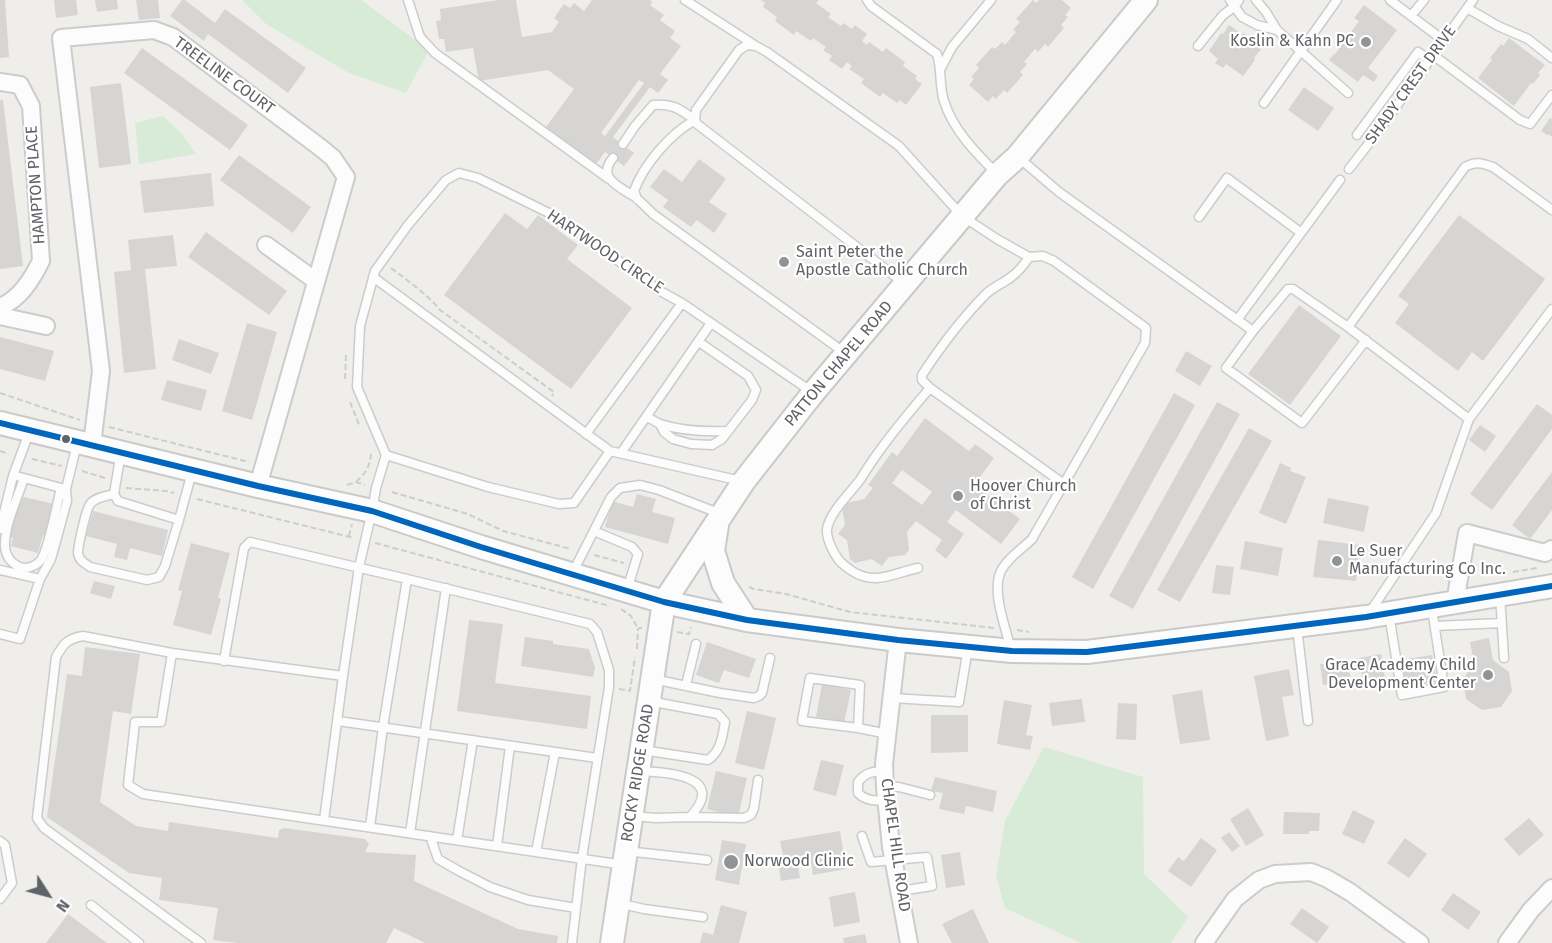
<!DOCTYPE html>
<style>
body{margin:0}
#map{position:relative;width:1552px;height:943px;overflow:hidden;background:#efeeea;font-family:"Fira Sans",sans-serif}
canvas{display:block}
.north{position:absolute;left:18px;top:865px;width:60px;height:60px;-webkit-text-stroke:4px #fff;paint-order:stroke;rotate:126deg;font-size:16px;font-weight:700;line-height:24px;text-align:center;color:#5f6368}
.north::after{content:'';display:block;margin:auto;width:21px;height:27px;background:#5f6368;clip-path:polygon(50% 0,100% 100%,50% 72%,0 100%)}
</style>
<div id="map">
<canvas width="1552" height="943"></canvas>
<div class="north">N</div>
</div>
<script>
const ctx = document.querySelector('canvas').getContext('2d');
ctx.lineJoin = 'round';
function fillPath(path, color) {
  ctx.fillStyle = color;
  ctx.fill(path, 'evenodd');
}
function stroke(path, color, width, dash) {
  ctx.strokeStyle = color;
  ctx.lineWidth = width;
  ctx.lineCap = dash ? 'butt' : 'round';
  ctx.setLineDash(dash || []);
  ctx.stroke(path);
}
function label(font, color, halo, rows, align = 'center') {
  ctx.font = font + ' "Fira Sans",sans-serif';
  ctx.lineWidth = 4.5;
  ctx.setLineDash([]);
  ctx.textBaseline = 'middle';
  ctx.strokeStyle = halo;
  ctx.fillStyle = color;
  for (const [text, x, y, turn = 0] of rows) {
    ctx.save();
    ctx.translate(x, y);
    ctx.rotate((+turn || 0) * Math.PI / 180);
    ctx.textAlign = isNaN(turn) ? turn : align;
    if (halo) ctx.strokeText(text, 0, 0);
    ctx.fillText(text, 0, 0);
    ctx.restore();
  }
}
fillPath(new Path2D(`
 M242 0H361L429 50 406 93 349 73 266 24Z
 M163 116 182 134 196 154 139 164 135 123Z
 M1044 747 1143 777 1144 874 1188 917 1171 943H1081L1005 908 996 876 1005 821Z`), '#d8ebd6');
fillPath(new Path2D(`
 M0 0H5L9 57 0 58Z
 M54 0H76L78 15 56 18Z
 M95 0H117L118 9 97 12Z
 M136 0H158L160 18 139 20Z
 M182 0H185L215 23 225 9 306 68 288 93 208 34 204 41 170 16Z
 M498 0H516L522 37 552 32 559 22 554 18 564 4 570 8 574 3 584 11 592 0H650L652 2 650 5 664 15 660 20 675 31 670 38 681 46 660 74 668 80 658 93 650 87 613 137 634 153 624 166 605 152 596 164 546 127 574 89 548 70 479 81 473 48 446 52 444 39H439L436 21 441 20 440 9ZM639 80 644 83 605 136 601 133Z
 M761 0H819L816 3 831 14 828 17 841 26 843 23 852 29 855 25 867 34 862 41 867 45 869 42 883 52 886 48 905 62 903 66 917 76 915 79 922 84 906 105 900 100 897 103 883 93 880 97 861 83 864 79 849 69 852 66 847 62 842 69 829 60 832 56 823 50 826 47 813 38 811 41 796 31 794 35 775 21 777 17 763 7 765 3Z
 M1033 0 1036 3 1039 0H1062L1071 8 1065 15 1068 17 1061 25 1064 28 1048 47 1045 44 1038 52 1035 49 1024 62 1027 64 1020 72 1023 75 1007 93 1004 90 996 99 993 96 988 102 969 85 974 79 971 77 979 68 976 65 992 47 995 49 1002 42 1005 45 1016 32 1013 30 1020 22 1016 19Z
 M1364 5 1397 30 1368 68 1378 76 1374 82 1363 75 1358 82 1329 60 1334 54H1335L1359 21 1354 18Z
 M1229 25 1239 32 1243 34 1244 33 1250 39 1251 38 1258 43 1256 46 1261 49 1254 58 1255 60 1243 76 1226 64 1223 68 1215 63 1218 59 1209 51 1221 33 1223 34Z
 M1509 38 1545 65 1538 73 1540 75 1533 84 1531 83 1514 106 1478 78 1492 60 1490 58 1501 44 1503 46Z
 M142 48 248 125 230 150 124 73Z
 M121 83 131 164 99 168 90 87Z
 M1304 87 1334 108 1318 131 1288 110Z
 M0 100H3L23 266 0 269Z
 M1550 118 1552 119V137L1548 134 1547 135 1541 131Z
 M239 155 311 207 293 233 220 180Z
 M699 159 726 179 709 202 727 214 714 233 697 220 691 227 663 207 668 200 650 187 664 169 682 182Z
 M211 173 214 206 144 213 140 181Z
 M505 213 527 229 538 215 578 245 567 259 632 308 571 389 444 295Z
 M1459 215 1545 279 1483 361 1472 352 1458 371 1395 323 1409 304 1398 296Z
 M206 232 287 291 269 315 188 257Z
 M173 235 177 266 145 269 156 369 124 373 114 272 131 270 128 240Z
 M1299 305 1341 336 1290 405 1248 374Z
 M247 323 277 332 252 420 222 411Z
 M0 337 54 351 45 381 0 369Z
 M179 339 219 353 211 374 172 360Z
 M1186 351 1212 366 1200 386 1175 371Z
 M167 380 207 390 201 411 161 400Z
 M1174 393 1195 405 1093 589 1072 577Z
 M1217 402 1240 414 1133 609 1109 596Z
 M1537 404 1552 415V429L1492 510 1470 494Z
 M925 418 969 451 975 444 994 458 974 485 1020 519 1001 544 956 510 947 522 964 534 946 559 935 550 942 540 916 521 907 532 909 550 905 555 889 557 882 566 872 559 855 563 850 559 847 540 838 534 845 525 842 508 846 503 864 499 873 488 868 485 892 452 897 456ZM902 470 932 492 922 505 892 483Z
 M1480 425 1496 436 1485 452 1469 440Z
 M1249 428 1272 441 1180 602 1157 590Z
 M1280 463 1291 468 1290 471 1306 477 1286 524 1259 513Z
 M1552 472V510L1530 539 1512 525Z
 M637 494 656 499 652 512 675 518 668 544 605 527 612 501 633 507Z
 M20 496 54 504 46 536 43 535 38 553 11 546 13 538 10 537Z
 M1328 498 1369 506 1364 532 1323 523Z
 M93 511 168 530 162 556 130 548 127 560 114 557 117 544 86 536Z
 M1318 540 1360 545 1356 581 1313 577Z
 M1245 541 1283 548 1278 576 1240 569Z
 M191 543 230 553 218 598 221 599 211 635 173 625 182 591 178 590Z
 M1216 565 1234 567 1230 595 1212 593Z
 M94 581 115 586 111 599 90 593Z
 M469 620 503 624 495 683 591 696 587 729 457 711Z
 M525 637 553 641V644L589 649 595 668 593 677 521 666Z
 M1489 638 1493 660 1509 672 1512 691 1501 707 1482 710 1466 699 1463 679 1474 663 1470 642Z
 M707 642 756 659 749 678 724 670 719 683 696 675Z
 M85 647 140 654 131 714 113 711 100 802 136 826 168 831 169 822 278 838 279 830 284 828 365 839 369 844 365 852 416 855 414 881 518 929 558 936 557 943H425L394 928 386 943H238L213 940 218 908 159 900 162 878 129 873 47 817 67 674 82 676Z
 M1381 654 1386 685 1364 689 1359 658Z
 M1432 655 1437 682 1404 687 1400 660Z
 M1348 660 1351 681 1323 685 1320 664Z
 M1289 669 1294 695 1282 697 1289 736 1266 741 1254 676Z
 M822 684 851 690 844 723 816 717Z
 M1202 690 1210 740 1180 744 1172 695Z
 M1082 699 1085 722 1052 726 1049 703Z
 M1004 700 1032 705 1026 735 1033 736 1030 750 997 744Z
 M1118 703 1137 704 1136 740 1116 739Z
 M747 711 776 718 764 770 735 763Z
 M931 715H968V752L931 753Z
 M821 760 844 765 836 796 813 790Z
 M716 771 747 778 738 817 707 809Z
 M935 777 997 791 993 812 966 806 964 814 939 809 943 793 931 791Z
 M1248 808 1264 835 1246 846 1230 819Z
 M1353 810 1375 821 1364 844 1342 834Z
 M1284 812 1320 813 1319 831H1309V834H1283Z
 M1529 818 1544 835 1519 856 1504 839Z
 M840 831 846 869 813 875 810 856 797 859 800 878 781 881 777 856 783 855 780 841Z
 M1229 832 1240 846 1232 852 1221 838Z
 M1201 838 1217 850 1191 887 1168 871 1178 857 1184 861Z
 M1405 838 1427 854 1409 878 1387 863Z
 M722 840 746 844 739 885 715 880Z
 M960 852 965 885 946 888 941 855Z
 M855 892 860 922 834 927 829 897Z
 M1453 893 1481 912 1468 930 1441 910Z
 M721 905 747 912 739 943H700L703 932 713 935Z
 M1302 908 1329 927 1317 943 1290 924Z
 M973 909 989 943H952L942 924Z
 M68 914 107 943H46Z
 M865 934 867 943H844L843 938Z`), '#d6d5d3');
const lane = new Path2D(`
 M408 0 420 37 435 53 609 179
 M685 0 753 44
 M867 0 871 6 937 54C942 69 939 86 944 101 953 130 976 153 997 174
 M1230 0 1242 17 1257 25 1277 30
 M1256 0 1266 12 1277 30 1348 93
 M1390 0 1443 40
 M1467 8 1498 26 1528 39 1552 58
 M1411 16 1424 0
 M1198 46 1223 15 1235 6 1239 0
 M1433 55 1520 120 1530 124 1552 95
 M940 70 952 47 991 0
 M1264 103 1337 0
 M1357 135 1418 52 1429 60
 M623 144 635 126 653 105C672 103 680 109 695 120 670 134 644 164 634 191L637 199
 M1018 157 1059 192 1253 331 1288 289H1293L1348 327
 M613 158C596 178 620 187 635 197 641 202 647 208 653 214L845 353
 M1349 169 1380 129 1473 0
 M1199 217 1227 178 1300 232
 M1029 257C1024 265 1018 272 1010 278 1003 283 994 287 987 293 962 318 941 346 922 375V380L930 388 1064 484
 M373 277 610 451
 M905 284 697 124 695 120 696 110 739 50 747 45 756 46 767 52 899 146 962 216 997 239 1029 257 1043 256 1054 261 1146 328 1145 343 1032 539C1022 549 1009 557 1002 569 990 589 1006 628 1011 650
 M1237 320 1340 180
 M1253 331 1226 368 1302 423 1366 340
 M647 417 660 424 664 432 673 439 691 444 712 445 722 439 752 400 756 390 748 376 699 342
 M1469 419 1348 327 1465 167C1476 161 1481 163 1493 167L1552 210
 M660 424C682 431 705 432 728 431
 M586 434 682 303
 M121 452 114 494 118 501 179 520 192 472
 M621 453 711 323
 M386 455 488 487 559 504 574 503 610 451 741 481
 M20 477 65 489
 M24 478C18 497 4 526 5 546 5 553 9 561 16 565 24 571 35 567 41 560 49 548 57 503 61 488
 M114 494C107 496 96 497 91 503 86 508 78 546 78 553 79 561 85 563 90 567L147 580 159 577 165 566 179 520
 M0 529 13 476 30 430
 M594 531 632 547 638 554 627 590
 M918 568C894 573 875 586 852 571 846 567 842 564 838 559 833 552 826 538 827 529 830 512 850 493 860 480 865 472 870 464 875 457 892 433 911 410 930 388
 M0 570 40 579
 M572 574 611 497 620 488 640 485 659 490 721 514
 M1500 595 1504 658
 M1370 612 1436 513 1469 419 1552 309
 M1389 614 1402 695 1444 687 1432 609
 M1435 626 1502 623
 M1297 627 1308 721
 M0 634 20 639 40 579 51 559 67 501 66 489 77 444
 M172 653 83 636C67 639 64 643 56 657L37 818 44 828 201 943
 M224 661 244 548 250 542 407 579 590 624 597 632 609 670V687L582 858 572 943
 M653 679 720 693 754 698 759 696 762 693 770 658
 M686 685 696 644
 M892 698 959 702 968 648
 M338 721 597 758
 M858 728 802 721 810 678 860 685 858 728 888 734
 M642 750 708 760C721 751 722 738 725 722L718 714 649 701
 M885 772C873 771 866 772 858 782V793C866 801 875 801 886 800
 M885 787H899L930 795
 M633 816 656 818 690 817C728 776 668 772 639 771
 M690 817 744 818 751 815 754 808 758 780
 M324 820 343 676
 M370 827 383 727 407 579
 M410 833 446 588
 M430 836 438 859 459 871 490 887 528 900 576 908
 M862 836 871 862 927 857 932 886 900 891
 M457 840 473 740
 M0 841 5 845 12 883 0 899
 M497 846 510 746
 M626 851 707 860
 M536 852 555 752
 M624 865 143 794 128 785 135 722H161L172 653 343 676 359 567 372 511 376 488 386 455 357 387 360 326 375 271 408 225 446 180 459 173 478 178 561 219 660 291 682 303 812 392
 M618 903 644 909 703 917
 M91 905 139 943`);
const street = new Path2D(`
 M0 82 20 85 31 106 41 261C32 279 20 299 0 307
 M266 245 316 281
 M0 316 46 326
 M92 445 101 371 61 38 154 30 173 37 321 148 333 158 346 177 258 486
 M1455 602 1467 533 1545 553 1552 549
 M898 640 884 764 885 787 891 847 909 943
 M1204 943 1235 899 1259 880 1275 874 1311 872 1326 878 1350 892 1420 943
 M1507 943 1531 910 1552 888`);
const secondary = new Path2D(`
 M0 423 258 486 372 511 481 547 664 602 747 620 898 640 1012 651 1087 652 1366 617 1552 586
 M717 525 713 551 723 583 747 620
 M612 943 664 602 744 481 813 393 997 175 1017 157 1146 0`);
stroke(lane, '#cbcccc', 11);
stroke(street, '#cbcccc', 20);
stroke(secondary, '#cacacb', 26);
stroke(new Path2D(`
 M391 268C408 281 426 293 440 310L554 392 552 396
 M345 379 346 355
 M0 393 80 420
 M350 402 360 427
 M109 427 249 462
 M0 451 9 454
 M32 459 62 466
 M82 471 105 478
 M356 482C366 473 371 465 371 451
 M347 485 356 482 365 485
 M126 488 166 491 174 493
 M392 492 468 514 503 531 571 549
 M197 499 354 538
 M349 536 352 524
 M375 543 610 606
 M594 555 624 563
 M1513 572 1537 568
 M749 587 754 589 786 594 850 612 994 628
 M621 609 631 616 638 628H642
 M1017 630 1029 632
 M677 632 689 634 691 627
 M637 649 638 628
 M619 689 630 691 635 657`), '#cacfcc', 2, [6, 3]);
stroke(lane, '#fdfcfc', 8);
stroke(street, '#fdfcfc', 16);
stroke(secondary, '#fdfcfc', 22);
stroke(new Path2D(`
 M0 423 258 486 372 511 481 547 664 602 747 620 898 640 1012 651 1087 652 1366 617 1552 586`), '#0065bd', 6);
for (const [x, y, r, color] of [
 [1366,42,6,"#919496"],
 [784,262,6,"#919496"],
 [66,439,5,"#5f6368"],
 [958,496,6,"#919496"],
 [1337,561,6,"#919496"],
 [1488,675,6,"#919496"],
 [731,862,8,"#919496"]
]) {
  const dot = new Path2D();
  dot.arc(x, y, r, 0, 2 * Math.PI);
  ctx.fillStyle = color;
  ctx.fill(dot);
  stroke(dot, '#fff', 2);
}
label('16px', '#5f6368', '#fff', [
 ["Koslin & Kahn PC",1354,42,"right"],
 ["Saint Peter the",796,253],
 ["Apostle Catholic Church",796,271],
 ["Hoover Church",970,487],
 ["of Christ",970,505],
 ["Le Suer",1349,552],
 ["Manufacturing Co Inc.",1349,570],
 ["Grace Academy Child",1476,666,"right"],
 ["Development Center",1476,684,"right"],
 ["Norwood Clinic",744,862]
], 'left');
label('16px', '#5f6368', '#fff', [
 ["TREELINE COURT",224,76,36],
 ["SHADY CREST DRIVE",1411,85,-54],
 ["HAMPTON PLACE",36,185,-94],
 ["HARTWOOD CIRCLE",605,252,34],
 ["PATTON CHAPEL ROAD",839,364,-50],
 ["ROCKY RIDGE ROAD",638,773,-81],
 ["CHAPEL HILL ROAD",895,845,82]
]);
</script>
